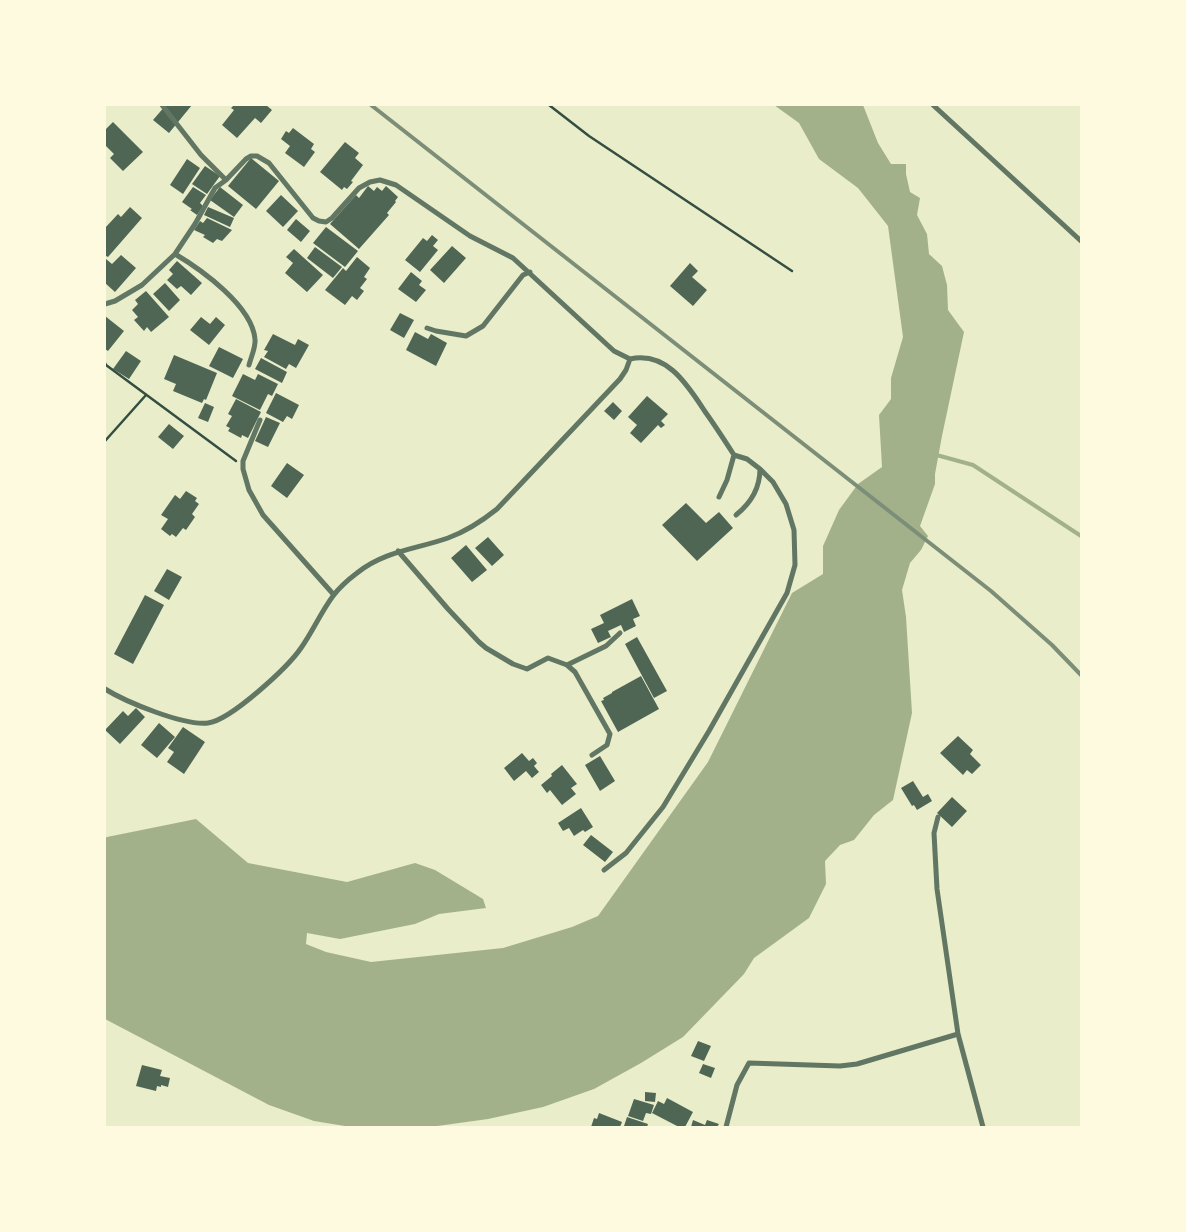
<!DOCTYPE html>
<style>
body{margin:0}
#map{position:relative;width:1186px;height:1232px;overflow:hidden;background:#e9edc9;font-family:Inter,sans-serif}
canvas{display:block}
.frame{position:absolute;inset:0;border:106px solid #fefae0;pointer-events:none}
</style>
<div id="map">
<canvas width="1186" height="1232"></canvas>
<div class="frame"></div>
</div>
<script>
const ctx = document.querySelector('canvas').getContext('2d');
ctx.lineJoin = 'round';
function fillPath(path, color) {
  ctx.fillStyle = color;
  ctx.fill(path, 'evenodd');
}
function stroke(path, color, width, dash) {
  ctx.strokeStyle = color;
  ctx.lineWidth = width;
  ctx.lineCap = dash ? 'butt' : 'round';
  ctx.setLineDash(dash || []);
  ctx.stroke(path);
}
fillPath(new Path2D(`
 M774 105H863L878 143 891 164H906V174L910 192 920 198 917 215 927 234 929 254 942 266 947 285 948 310 964 332 942 436 935 474V484L920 526 928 536 921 550 910 563 902 590 906 617 912 713 893 800 874 815 854 840 840 845 825 861 826 884 809 918 754 958 744 974 683 1037 641 1063 594 1089 543 1107 488 1119 430 1127H351L314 1121 269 1105 105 1019V838L107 837 196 819 248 863 347 882 415 863 435 870 483 899 486 908 439 914 415 924 340 939 307 933 306 944 326 952 371 962 503 948 572 927 598 916 708 762 792 593 823 574V546L839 510 858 484 882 467 879 415 891 399V378L903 337 888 226 858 188 819 159 799 123Z`), '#a3b18a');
stroke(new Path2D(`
 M933 454 973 465 1081 536`), '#a3b18a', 4);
fillPath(new Path2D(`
 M166 105H192L169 133 153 120Z
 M234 105H266L272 110 261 123 255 118 237 138 222 125 234 110 231 108Z
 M113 122 143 152 123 171 110 158 114 154 105 145V130Z
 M293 128 314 144 311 149 315 152 304 167 285 153 290 146 281 139 286 131 289 133Z
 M345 142 359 153 355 158 363 165 351 181 353 182 347 189 344 187 342 190 320 172Z
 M251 158 279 181 256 209 228 186Z
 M187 159 200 168 183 194 170 185Z
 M205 166 220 176 207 194 192 184Z
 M368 186 374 191 377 187 382 191 386 186 398 197 395 201 396 202 387 213 389 215 359 249 330 224 356 195 359 198Z
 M193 187 206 195 200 203 203 206 197 215 190 210 192 209 182 202Z
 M220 187 243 205 234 217 210 200Z
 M281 195 298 211 283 227 266 211Z
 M130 207 142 218 108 257 106 256 105 257V228L118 214 121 217Z
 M208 207 234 218 230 227 204 215Z
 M207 218 232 230 222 241 217 239 213 243 203 237 205 235 194 230 200 221 203 223Z
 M296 219 310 231 301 242 287 230Z
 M326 227 358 251 345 267 313 243Z
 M432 235 438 240 433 246 438 250 420 272 405 260 423 238 427 241Z
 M452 246 466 258 444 283 430 270Z
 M315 247 342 267 333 278 307 258Z
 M294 249 323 275 307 292 285 273 293 263 286 257Z
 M121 255 136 268 115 292 105 283V260L106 259 112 264Z
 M357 257 370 268 364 277 367 279 360 288 364 291 357 300 352 296 345 305 325 290 343 268 346 271Z
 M177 261 202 283 191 295 181 286 177 289 167 280 173 274 169 270Z
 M690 263 698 271 692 277 707 290 693 306 670 286Z
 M411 272 422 281 419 285 426 290 416 302 398 289Z
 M165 283 180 300 169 311 153 294Z
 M146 291 169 317 151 332 147 327 144 331 134 320 138 317 132 310 138 304 135 300Z
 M400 313 414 320 404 338 390 330Z
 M105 316 124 331 108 351 105 349Z
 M201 317 210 324 216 317 225 325 209 345 190 330Z
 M415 332 428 339 431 334 447 343 436 366 406 350Z
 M273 334 295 345 298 339 309 345 296 368 289 364 286 369 264 357 268 351 264 350Z
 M219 347 243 359 233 378 209 366Z
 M126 351 141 361 129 379 113 369Z
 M174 355 217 373 206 400 204 399 202 403 173 391 176 384 164 379Z
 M261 358 287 372 282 383 255 369Z
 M243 374 255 380 258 374 278 384 272 396 268 394 260 410 232 396Z
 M276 393 299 405 292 419 287 416 283 422 266 413Z
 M647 396 668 414 661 421 665 425 661 428 658 425 641 443 630 433 637 425 628 417Z
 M236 399 261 412 248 438 242 435 241 438 228 431 230 428 226 426 232 416 228 414Z
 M613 402 622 411 614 420 604 411Z
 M205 403 214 407 208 422 198 418Z
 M266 417 280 423 268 447 255 441Z
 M169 424 184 436 173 449 158 437Z
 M287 463 304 475 287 498 271 486Z
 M186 491 197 498 195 501 199 504 192 514 195 517 186 530 183 528 176 537 172 534 170 536 161 529 168 519 161 515 175 495 180 499Z
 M686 503 706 523 719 512 733 528 697 561 662 525Z
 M488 537 504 555 492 566 475 548Z
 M466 545 487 570 472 582 451 558Z
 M167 569 182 577 169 600 154 591Z
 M145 595 164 605 133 664 114 654Z
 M632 599 640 616 633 619 636 626 624 632 621 625 608 631 611 637 598 643 591 629 604 623 600 615Z
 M637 637 667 691 654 698 625 644Z
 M641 676 659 709 618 732 601 701 604 700 603 698 612 693V692Z
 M136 708 145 717 120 744 105 730 123 711 128 716Z
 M159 723 175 737 157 758 141 745Z
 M183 727 205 742 184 774 167 762 174 752 168 748Z
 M958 736 973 750 970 754 981 765 972 774 967 770 963 775 940 753Z
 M522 753 529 761 533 758 537 763 534 766 539 772 532 778 526 771 514 781 504 768Z
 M600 756 615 781 600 791 585 765Z
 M562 765 577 784 571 788 576 794 562 805 550 790 547 793 541 785 552 776 551 774Z
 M913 781 923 797 928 794 932 801 917 810 914 805 912 806 901 788Z
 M952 797 967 811 952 827 937 813Z
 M581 808 593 827 585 832 583 830 574 836 569 828 563 831 558 823Z
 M591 835 613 852 605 862 583 845Z
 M698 1041 711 1046 704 1061 691 1056Z
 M703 1064 715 1068 711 1078 699 1073Z
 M142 1065 162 1070 160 1076 170 1078 168 1087 161 1085V1087L157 1086 156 1091 136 1086Z
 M645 1092 656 1093 655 1102 645 1101Z
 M667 1098 693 1112 685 1127H679L652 1113 658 1101 664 1104Z
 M634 1099 654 1105 651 1114 646 1113 643 1121 628 1116Z
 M599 1113 622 1122 620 1127H591L594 1118 597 1119Z
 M627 1117 648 1124 647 1127 624 1126Z
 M693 1120 705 1125 707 1120 719 1124 717 1127H691Z`), '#4f6655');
stroke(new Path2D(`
 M549 105 589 136 792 271
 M105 363 106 365 236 461
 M105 441 146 395`), '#344e41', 2.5);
stroke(new Path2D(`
 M162 105 201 155 226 180
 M933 105 1081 241
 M175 254C202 270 252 306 255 339 256 347 251 357 249 365
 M105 304 115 301 142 285 175 254 195 224 215 188 226 180 246 159 251 156H257L269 163 313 218 319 221 326 222 332 218 359 188 370 182 380 180 396 185 470 236 513 258 614 351 630 359
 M427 328 436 331 466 336 483 326 523 275 530 272
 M260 420 243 461V469L249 490 263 515 334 595
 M719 497 727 480 734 455
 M398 551 448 609 479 642 486 648 513 664 527 669 548 658 567 665 575 672 610 734 607 745 592 755
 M567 665 606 646 620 633
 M105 689C126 702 184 726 208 723 231 720 288 667 301 648 313 631 321 612 333 596 339 588 349 579 357 573 384 551 417 549 448 538 467 531 482 521 497 509L620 379 626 370 630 359C668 351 688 386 706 413 716 427 725 441 734 455L747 459 760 469C760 489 751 503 736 515
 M938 817 934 833 937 889 958 1034 983 1127
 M604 870 626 853 663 807 709 731 787 593 795 565 794 530 786 504 773 482 760 469
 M726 1127 737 1085 749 1063 840 1066 857 1064 958 1034`), '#617663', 5);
stroke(new Path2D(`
 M371 105 991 591 1052 645 1081 675`), '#7c8e77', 4);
</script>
